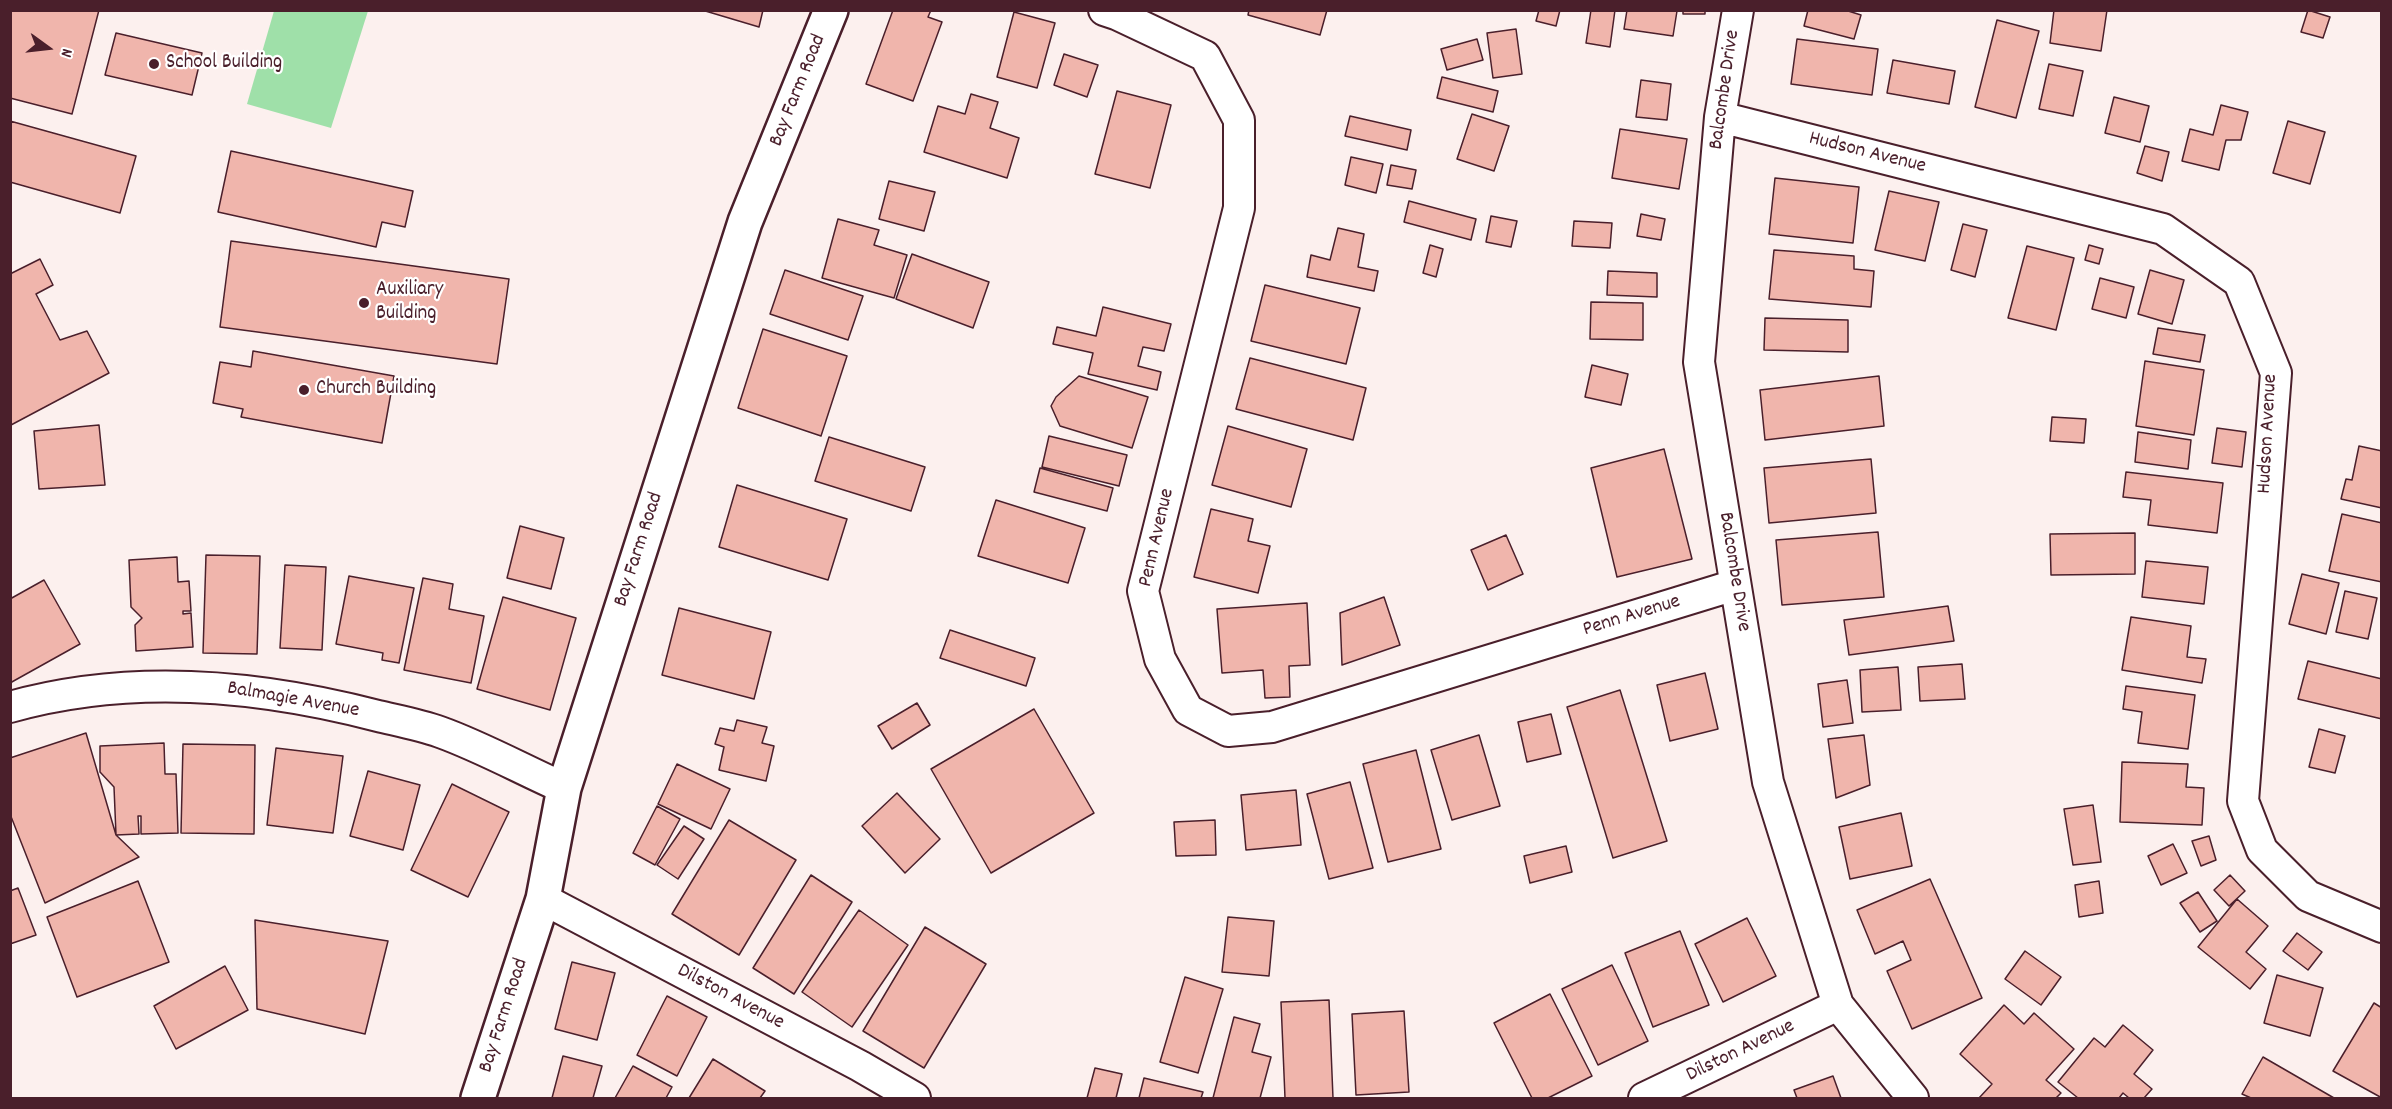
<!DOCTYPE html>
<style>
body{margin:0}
#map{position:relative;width:2392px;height:1109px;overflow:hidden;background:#fcf0ee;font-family:Dekko,sans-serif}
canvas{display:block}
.frame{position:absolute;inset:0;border:12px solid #4a1f2b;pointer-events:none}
.north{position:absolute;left:18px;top:18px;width:60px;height:60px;-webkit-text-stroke:4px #fff;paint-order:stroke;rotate:105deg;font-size:16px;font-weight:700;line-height:24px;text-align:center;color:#4a1f2b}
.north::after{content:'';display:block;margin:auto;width:21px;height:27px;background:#4a1f2b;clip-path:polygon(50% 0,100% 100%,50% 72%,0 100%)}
</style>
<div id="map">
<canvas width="2392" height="1109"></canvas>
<div class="frame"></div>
<div class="north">N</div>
</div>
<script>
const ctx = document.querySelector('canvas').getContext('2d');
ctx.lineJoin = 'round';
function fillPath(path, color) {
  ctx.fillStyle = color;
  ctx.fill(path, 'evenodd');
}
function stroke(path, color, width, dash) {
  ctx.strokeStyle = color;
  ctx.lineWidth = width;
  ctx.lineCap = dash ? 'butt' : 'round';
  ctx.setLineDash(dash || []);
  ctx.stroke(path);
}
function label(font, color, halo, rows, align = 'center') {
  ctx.font = font + ' Dekko,sans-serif';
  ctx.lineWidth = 4.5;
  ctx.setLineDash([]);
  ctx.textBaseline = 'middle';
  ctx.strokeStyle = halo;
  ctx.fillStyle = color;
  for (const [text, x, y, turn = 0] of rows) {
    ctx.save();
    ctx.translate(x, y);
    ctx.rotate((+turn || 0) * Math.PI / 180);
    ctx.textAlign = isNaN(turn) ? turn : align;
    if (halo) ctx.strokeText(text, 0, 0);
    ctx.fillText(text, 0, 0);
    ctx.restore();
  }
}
fillPath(new Path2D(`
 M274 11H368L331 128 247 104Z`), '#9fe0a9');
const building = new Path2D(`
 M10 10H99L72 114 10 98Z
 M702 10H763L759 27Z
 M893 10H931L928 17 942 22 913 101 866 84Z
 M1249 10H1327L1320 35 1248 15Z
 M1539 10H1560L1556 26 1536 21Z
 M1591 10H1615L1610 47 1586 43Z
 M1627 10 1677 11 1673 36 1624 29Z
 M1683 10H1705V14H1683Z
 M1808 10H1845L1861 15 1854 39 1804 26Z
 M2054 10H2107L2101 51 2050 43Z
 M2308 10 2330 17 2323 38 2301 32Z
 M1014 12 1055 23 1037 88 997 77Z
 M1997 20 2039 31 2016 118 1975 107Z
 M1516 29 1522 74 1493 78 1487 33Z
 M116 33 202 53 192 95 105 75Z
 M1477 39 1483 60 1447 70 1441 49Z
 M1797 39 1878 49 1872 95 1791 84Z
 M1064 54 1098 65 1087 97 1054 85Z
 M1893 60 1955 71 1949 104 1887 93Z
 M2049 64 2083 71 2073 116 2039 109Z
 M1442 77 1498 91 1493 112 1437 98Z
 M1641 80 1671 84 1667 120 1636 117Z
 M1117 91 1171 105 1150 188 1095 174Z
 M971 94 998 102 990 128 1019 138 1007 178 924 152 938 106 965 114Z
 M2114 97 2149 106 2140 142 2105 133Z
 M2221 105 2248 112 2241 140H2226L2219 170 2182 161 2190 129 2213 135Z
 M1472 114 1509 126 1494 171 1457 159Z
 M1350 116 1411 130 1407 150 1345 136Z
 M10 121 136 156 120 213 10 182Z
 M2288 121 2325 132 2310 184 2273 173Z
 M1620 129 1687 139 1679 189 1612 178Z
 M2145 146 2169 152 2162 181 2137 173Z
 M231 151 413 191 405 227 382 222 376 247 218 212Z
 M1351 157 1383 164 1376 193 1345 185Z
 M1391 165 1416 170 1412 189 1387 185Z
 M1775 178 1859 187 1853 243 1769 234Z
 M889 181 935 192 924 231 879 219Z
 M1889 191 1939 202 1925 261 1875 250Z
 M1409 201 1476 219 1471 240 1404 222Z
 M1641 214 1665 219 1661 240 1637 236Z
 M1491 216 1517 221 1511 247 1486 242Z
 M838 219 879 230 874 245 907 255 894 298 822 278Z
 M1574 221 1612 223 1610 248 1572 246Z
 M1963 224 1987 230 1975 277 1951 270Z
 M1338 228 1364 234 1358 267 1378 271 1374 291 1307 277 1311 255 1330 260Z
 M231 241 509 279 497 364 220 327Z
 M1430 245 1443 249 1436 277 1423 273Z
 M2089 245 2103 249 2099 264 2085 260Z
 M2027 246 2074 258 2056 330 2008 318Z
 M1774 250 1854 256V269L1874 271 1871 307 1769 299Z
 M912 254 989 282 973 328 896 299Z
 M40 259 53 285 36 294 60 340 87 331 109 373 11 425 10 274Z
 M785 270 863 296 848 340 770 314Z
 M2150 270 2184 280 2172 324 2138 314Z
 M1608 271 1657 273V297L1607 295Z
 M2100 278 2134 287 2126 318 2092 309Z
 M1265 285 1360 308 1346 364 1251 341Z
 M1591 302 1643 303V340L1590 339Z
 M1103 307 1171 324 1164 351 1143 347 1138 366 1161 372 1157 390 1088 374 1093 353 1053 344 1057 327 1096 336Z
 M1765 318 1848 320V352L1764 350Z
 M2158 328 2205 335 2200 362 2153 354Z
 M763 329 847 356 821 436 738 408Z
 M253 351 394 376 382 443 241 417 243 409 213 403 220 362 251 367Z
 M1250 358 1366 388 1353 440 1236 409Z
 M2145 361 2204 370 2194 435 2136 426Z
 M1592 365 1628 374 1621 405 1585 397Z
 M1079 376 1148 397 1132 448 1060 426 1051 406 1056 397Z
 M1879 376 1884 426 1765 440 1760 390Z
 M2052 417 2086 419 2084 443 2050 441Z
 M99 425 105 485 39 489 34 431Z
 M1228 426 1307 449 1291 507 1212 485Z
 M2217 428 2246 432 2242 467 2212 463Z
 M2138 432 2191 440 2188 469 2135 462Z
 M1049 436 1127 455 1119 486 1042 467Z
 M829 437 925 467 911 511 815 481Z
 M2359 446 2382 451V508L2341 499 2346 479 2352 480Z
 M1664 449 1692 559 1617 577 1591 468Z
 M1871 459 1876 513 1769 523 1764 468Z
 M1040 468 1113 488 1107 511 1034 492Z
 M2126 472 2223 483 2217 533 2148 525 2151 500 2123 497Z
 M737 485 847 519 828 580 719 547Z
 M996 500 1085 528 1068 583 978 556Z
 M1211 509 1253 519 1248 541 1270 546 1258 593 1194 577Z
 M2342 514 2382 523V582L2329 571Z
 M520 526 564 538 551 589 507 578Z
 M1878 532 1884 597 1782 605 1776 540Z
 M2135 533V574L2051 575 2050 534Z
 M1506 535 1523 574 1488 590 1471 550Z
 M206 555 260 556 257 654 203 653Z
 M177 557 178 582 189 581 191 611H183V614L191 613 193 647 136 651 135 625 142 618 131 607 129 560Z
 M2146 561 2208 567 2204 604 2142 597Z
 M285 565 326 567 322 650 280 648Z
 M2302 574 2339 583 2326 634 2289 624Z
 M349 576 414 588 399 663 382 660 383 653 336 644Z
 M423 578 453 584 449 609 484 616 471 683 404 670Z
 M44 580 80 644 10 683V599Z
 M2345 591 2377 598 2368 639 2336 632Z
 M503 597 576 618 550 710 477 689Z
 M1384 597 1400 645 1342 665 1340 613Z
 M1307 603 1310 665 1289 666 1290 697 1265 698 1263 670 1222 673 1217 609Z
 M1948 606 1954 641 1849 655 1844 620Z
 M679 608 771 632 754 699 662 675Z
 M2131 617 2191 626 2187 657 2206 659 2202 683 2122 670Z
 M950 630 1035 658 1026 686 940 658Z
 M2308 661 2382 679V719L2298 699Z
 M1962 664 1965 699 1920 701 1918 667Z
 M1898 667 1901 710 1862 712 1860 670Z
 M1705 673 1718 729 1670 741 1657 685Z
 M1847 680 1853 723 1823 727 1818 684Z
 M2126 686 2195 695 2188 749 2138 743 2142 712 2123 709Z
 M1620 690 1667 841 1613 858 1567 707Z
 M917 703 930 725 892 749 878 726Z
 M1034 709 1094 813 991 873 931 769Z
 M1551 714 1561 754 1527 762 1518 722Z
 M737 720 767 727 762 743 774 746 766 781 719 770 724 747 715 744 720 728 734 731Z
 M2319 729 2345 736 2335 773 2309 767Z
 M86 733 116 835 139 857 45 903 10 814V758Z
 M1479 735 1500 806 1452 820 1431 750Z
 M1864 735 1870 785 1836 798 1828 739Z
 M164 743 165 774H176L178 833 141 834V816H138L139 834 116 835 114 787 100 772V746Z
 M183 744 255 745 254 834 181 833Z
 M276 748 343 756 333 833 267 825Z
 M1416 750 1441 849 1388 862 1363 764Z
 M2122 762 2188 764 2186 787 2204 788 2202 825 2120 822Z
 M677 764 730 789 711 829 658 804Z
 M368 771 420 785 403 850 350 836Z
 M1350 782 1373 868 1329 879 1307 794Z
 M452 784 509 812 468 897 411 870Z
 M1296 790 1301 845 1246 850 1241 795Z
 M897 793 940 839 905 873 862 826Z
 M2093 805 2101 862 2073 865 2064 809Z
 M657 806 680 819 655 865 633 853Z
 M1901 813 1912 866 1850 879 1839 827Z
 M729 820 796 860 739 955 672 914Z
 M1215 820 1216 855 1176 856 1174 822Z
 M684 826 704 839 678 879 657 865Z
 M2209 836 2216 860 2201 866 2192 841Z
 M2173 844 2187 873 2161 885 2148 856Z
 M1566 846 1572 872 1530 883 1524 856Z
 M811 875 852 902 794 994 753 968Z
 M2230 875 2245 891 2229 906 2214 890Z
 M1930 879 1982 998 1912 1029 1887 971 1911 960 1903 941 1875 954 1857 910Z
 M138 881 169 962 77 997 47 917Z
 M2099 881 2103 913 2079 917 2075 885Z
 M18 888 36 935 10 944V891Z
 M2198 892 2217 921 2200 932 2180 903Z
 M2237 899 2268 926 2246 952 2266 969 2250 989 2198 947Z
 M859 910 908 945 852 1027 802 992Z
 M1228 917 1274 921 1269 976 1222 972Z
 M1747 918 1776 976 1723 1002 1695 944Z
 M255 920 388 941 365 1034 257 1009Z
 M925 927 986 964 924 1068 863 1031Z
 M1680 931 1709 1005 1653 1027 1625 953Z
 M2297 933 2322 952 2308 970 2283 951Z
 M2025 951 2061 977 2041 1005 2005 979Z
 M572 962 615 973 597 1040 555 1029Z
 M1612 965 1648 1041 1598 1065 1562 989Z
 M225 966 248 1010 176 1049 154 1006Z
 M2277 975 2323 988 2310 1036 2264 1023Z
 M1185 977 1223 989 1198 1073 1160 1062Z
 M1550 994 1592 1076 1548 1098H1532L1494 1023Z
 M667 996 707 1017 677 1076 637 1055Z
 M1329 1000 1333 1098H1285L1281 1002Z
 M2374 1003 2382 1008V1098L2333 1071Z
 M2004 1005 2024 1024 2034 1013 2074 1049 2046 1080 2061 1093 2056 1098H1979L1992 1084 1960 1054Z
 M1404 1011 1409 1092 1356 1095 1352 1014Z
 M1234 1017 1260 1024 1252 1052 1271 1057 1260 1098H1213Z
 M2123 1025 2153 1050 2134 1074 2152 1089 2144 1098H2129L2123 1093 2119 1098H2078L2058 1082 2094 1038 2105 1047Z
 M563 1056 602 1066 593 1098H552Z
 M2263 1057 2334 1098H2251L2242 1094Z
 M713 1059 765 1091 760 1098H689Z
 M633 1066 672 1087 666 1098H615Z
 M1095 1068 1122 1074 1116 1098H1087Z
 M1833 1076 1841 1098H1797L1794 1090Z
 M1144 1078 1203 1092 1201 1098H1139Z`);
fillPath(building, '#f0b5ac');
stroke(building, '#4a1f2b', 1.5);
const street = new Path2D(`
 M1104 10 1116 14 1205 56 1239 120V208L1143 591 1160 659 1188 710 1228 731 1272 727 1735 585
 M1738 10 1720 117 1699 362 1768 782 1838 1005 1913 1098
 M1720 117 2163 229 2239 282 2276 373 2243 801 2262 850 2308 896 2382 927
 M10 707C131 673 259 685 378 716 399 721 420 725 440 732 482 747 523 770 564 788
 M543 899 860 1066 915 1098
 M1644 1098 1838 1005`);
const secondary = new Path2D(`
 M478 1098 543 899 564 788 745 222 831 10`);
stroke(street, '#4a1f2b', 34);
stroke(secondary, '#4a1f2b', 38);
stroke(street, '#fff', 30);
stroke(secondary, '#fff', 33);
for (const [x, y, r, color] of [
 [154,64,6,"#4a1f2b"],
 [364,303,6,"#4a1f2b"],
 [304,390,6,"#4a1f2b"]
]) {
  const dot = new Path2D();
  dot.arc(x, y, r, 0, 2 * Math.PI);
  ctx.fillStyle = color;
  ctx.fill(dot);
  stroke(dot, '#fff', 2);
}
label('21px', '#4a1f2b', '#fff', [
 ["School Building",166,64],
 ["Auxiliary",376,291],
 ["Building",376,315],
 ["Church Building",316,390]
], 'left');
label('21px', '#4a1f2b', '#fff', [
 ["Balcombe Drive",1726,90,-82],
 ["Bay Farm Road",799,91,-68],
 ["Hudson Avenue",1867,154,14],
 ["Hudson Avenue",2269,434,-87],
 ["Penn Avenue",1158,538,-77],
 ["Bay Farm Road",640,550,-72],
 ["Balcombe Drive",1733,572,81],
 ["Penn Avenue",1632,617,-17],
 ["Balmagie Avenue",293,701,10],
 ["Dilston Avenue",730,998,28],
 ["Bay Farm Road",505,1016,-72],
 ["Dilston Avenue",1741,1052,-26]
]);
</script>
